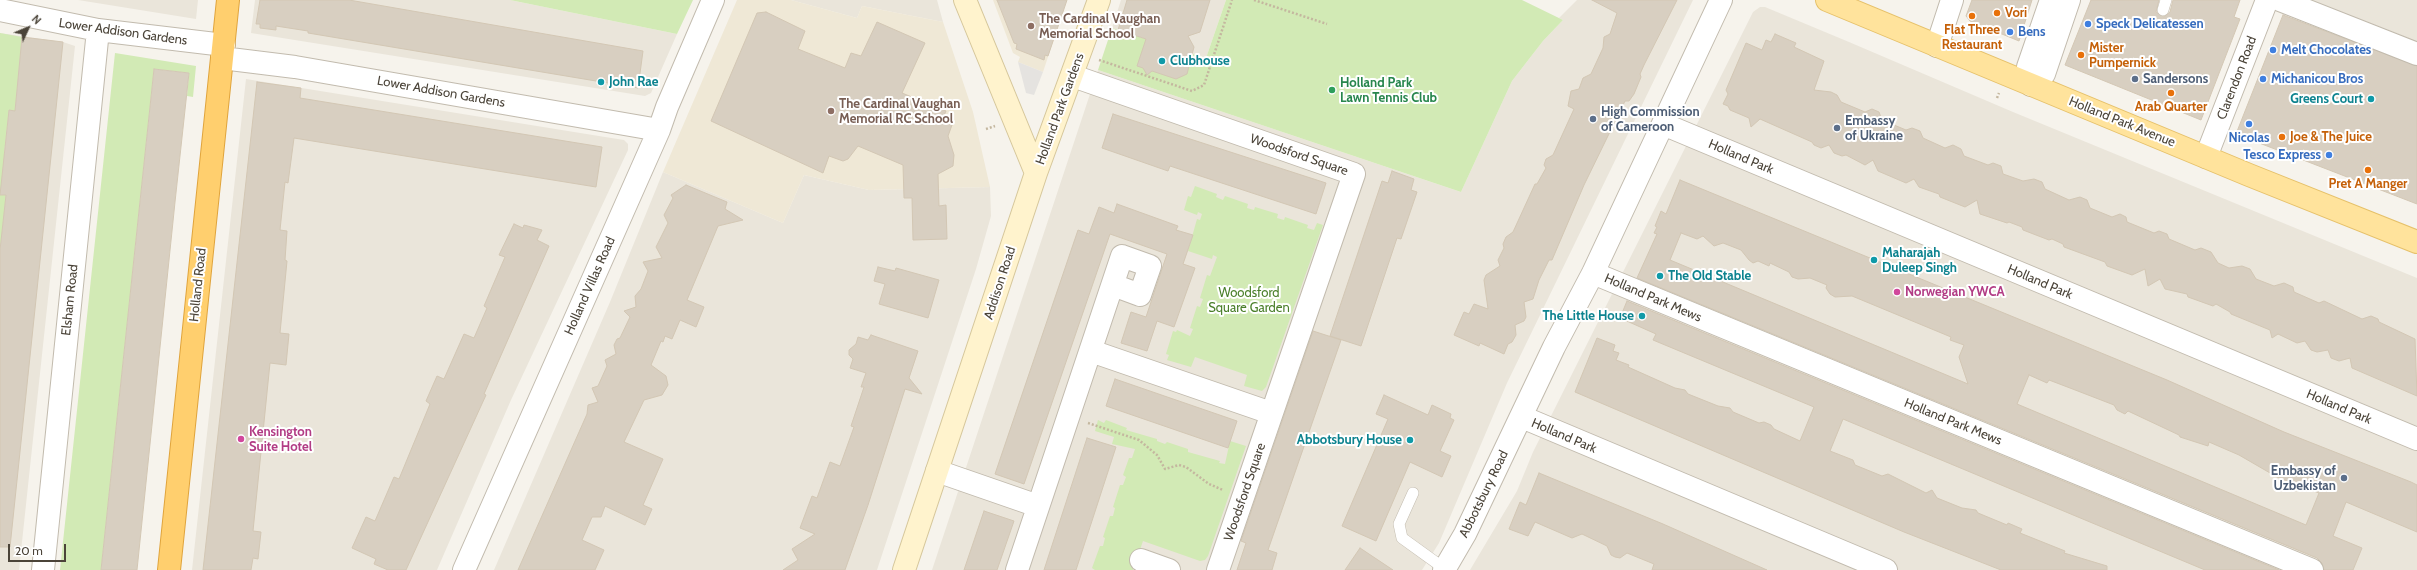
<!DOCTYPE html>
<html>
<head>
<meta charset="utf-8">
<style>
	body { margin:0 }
	#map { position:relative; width:2417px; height:570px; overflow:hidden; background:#f6f3ec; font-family:Cabin,sans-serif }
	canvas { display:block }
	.north { position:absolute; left:8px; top:8px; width:40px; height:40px; -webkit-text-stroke:3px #fff; paint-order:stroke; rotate:46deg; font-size:11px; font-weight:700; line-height:16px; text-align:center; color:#4b4439 }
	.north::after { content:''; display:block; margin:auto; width:14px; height:18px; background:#4b4439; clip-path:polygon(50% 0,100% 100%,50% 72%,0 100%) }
	.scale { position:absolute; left:8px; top:544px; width:58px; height:18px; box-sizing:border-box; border:2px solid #4b4439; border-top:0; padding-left:5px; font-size:12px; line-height:14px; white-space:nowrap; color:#4b4439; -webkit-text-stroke:3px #fff; paint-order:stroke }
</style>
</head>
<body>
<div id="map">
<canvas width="2417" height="570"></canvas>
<div class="north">N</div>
<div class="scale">20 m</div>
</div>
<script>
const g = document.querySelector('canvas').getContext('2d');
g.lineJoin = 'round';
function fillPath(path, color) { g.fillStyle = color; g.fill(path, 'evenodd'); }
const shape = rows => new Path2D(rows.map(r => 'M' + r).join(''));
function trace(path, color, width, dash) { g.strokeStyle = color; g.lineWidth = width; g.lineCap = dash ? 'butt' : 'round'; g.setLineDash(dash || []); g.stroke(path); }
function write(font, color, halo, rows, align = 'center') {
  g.font = font + ' Cabin,sans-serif'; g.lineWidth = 4; g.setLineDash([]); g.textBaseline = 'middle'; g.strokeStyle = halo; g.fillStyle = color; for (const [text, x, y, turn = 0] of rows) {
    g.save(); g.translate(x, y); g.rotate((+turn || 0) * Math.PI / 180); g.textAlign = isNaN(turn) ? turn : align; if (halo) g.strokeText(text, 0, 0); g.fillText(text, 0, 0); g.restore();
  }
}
fillPath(shape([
	[78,0,198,0,196,19],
	[255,0,510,0,677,34,651,93,645,96,251,33],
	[791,0,937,0,943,22,862,6,857,18],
	[1121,0,1226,0,1206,58,1112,28],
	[1577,0,1693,0,1507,383,1439,543,1422,570,932,570,1098,70,1461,192,1512,81,1543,41,1563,20,1559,18],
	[2310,0,2417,0,2417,42,2401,35],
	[1760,7,1765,7,1849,42,2013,112,2417,278,2417,570,1470,570,1517,491,1533,452,1753,12],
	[0,33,63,42,75,46,19,570,0,570],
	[246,79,605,137,624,140,628,144,628,150,511,400,437,570,192,570],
	[663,172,783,223,804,175,869,190,990,187,991,216,976,269,877,570,494,570,610,302]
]), '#eae5da');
fillPath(shape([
	[737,0,791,0,857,18,862,6,943,22,973,112,990,187,869,190,804,175,783,223,663,172],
	[993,0,1067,0,1043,72,1018,62,1020,57,1013,53]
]), '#efe8d6');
fillPath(shape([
	[510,0,693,0,677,34],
	[1226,0,1522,0,1563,20,1543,41,1512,81,1461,192,1098,70,1112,28,1206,58],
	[0,33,22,37,15,111,9,110,4,154,10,155,0,195,6,195,0,250],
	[115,53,196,66,193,97,187,96,189,73,154,69,101,570,60,570],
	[1195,186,1217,194,1216,197,1223,200,1225,196,1248,204,1247,208,1254,210,1255,207,1278,214,1277,218,1284,220,1285,217,1308,225,1307,228,1314,230,1317,223,1323,225,1266,387,1262,391,1244,386,1247,375,1195,357,1191,367,1167,360,1169,355,1166,354,1173,331,1176,332,1177,330,1190,336,1193,329,1190,328,1197,306,1200,307,1203,299,1200,298,1207,275,1210,276,1217,257,1213,255,1212,259,1188,251,1197,219,1200,220,1202,214,1198,212,1197,215,1184,210,1188,196,1191,197],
	[1098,420,1104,423,1106,420,1127,428,1126,430,1157,439,1157,441,1165,444,1167,442,1188,449,1188,452,1220,461,1219,463,1225,464,1230,441,1246,446,1208,556,1205,560,1200,561,1143,541,1133,570,1095,570,1092,568,1100,546,1103,546,1105,538,1103,537,1110,516,1113,516,1115,508,1113,507,1120,485,1123,485,1126,477,1123,475,1129,458,1132,458,1135,449,1112,444,1114,437,1095,431]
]), '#d2eab5');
fillPath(shape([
	[1018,62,1043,72,1034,95,1026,93]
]), '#e5e3e0');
const building = shape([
	[260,0,349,0,643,51,638,88,308,33,308,31,276,26,276,30,260,28,260,24,256,24,260,0],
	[997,0,1067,0,1048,56,1045,55,1044,60,1016,49,1017,44,1014,43,997,0],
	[1127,0,1210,0,1200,32,1188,36,1194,47,1187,74,1176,79,1152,71,1147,75,1143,68,1137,66,1146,39,1118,30,1127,0],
	[1592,0,1677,0,1644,65,1640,74,1641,77,1634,94,1629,101,1625,101,1584,185,1552,260,1549,260,1539,280,1533,299,1524,302,1526,317,1524,321,1515,325,1516,335,1512,342,1508,344,1504,354,1480,343,1479,346,1454,335,1464,312,1469,314,1474,304,1488,309,1484,280,1486,275,1500,266,1498,260,1504,248,1503,244,1506,237,1513,232,1535,184,1537,184,1546,168,1544,165,1546,159,1553,155,1574,109,1568,106,1571,91,1579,89,1583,78,1591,74,1603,48,1604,37,1610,34,1617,13,1592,0],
	[1972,0,2032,0,2019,41,1970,21,1966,16,1972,0],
	[2091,0,2159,0,2156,12,2164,17,2170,12,2173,0,2240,0,2234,17,2240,19,2201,120,2065,65,2091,0],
	[766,12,805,31,798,49,845,68,851,53,861,56,877,22,925,43,902,93,946,111,942,120,952,125,948,136,954,155,953,166,938,174,939,206,946,205,947,239,913,240,912,198,904,198,903,165,858,146,848,159,843,161,829,156,823,173,711,121,757,13,766,12],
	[2283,15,2417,66,2417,204,2236,134,2283,15],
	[1775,34,1796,43,1794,47,1824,61,1814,90,1831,92,1837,95,1841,102,1865,112,1872,109,1879,112,1882,120,1906,130,1912,128,1920,131,1923,138,1945,148,1953,145,1961,149,1964,156,1988,165,1993,163,2001,166,2003,174,2023,181,2034,179,2042,182,2045,189,2069,200,2080,197,2087,200,2090,208,2112,217,2120,214,2126,217,2127,222,2154,233,2159,231,2167,234,2169,239,2195,250,2201,248,2211,252,2218,263,2229,268,2242,266,2250,269,2256,279,2274,286,2284,283,2293,287,2294,292,2319,303,2324,301,2362,319,2371,316,2378,319,2379,322,2415,339,2417,396,2352,368,2350,358,2339,361,2331,358,2328,350,2317,352,2311,350,2305,341,2297,343,2278,334,2272,338,2270,330,2231,314,2230,312,2216,304,2213,306,2188,297,2187,294,2165,289,2160,279,2148,286,2145,269,2132,275,2107,266,2105,262,2064,247,2063,244,2052,239,2049,240,2023,230,2022,227,2009,222,2007,223,1980,214,1977,200,1965,207,1940,197,1939,194,1919,187,1914,179,1906,183,1878,171,1873,160,1865,165,1846,155,1842,156,1834,153,1829,145,1821,148,1814,145,1812,142,1760,119,1751,127,1749,118,1730,110,1728,106,1723,104,1728,94,1726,90,1746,43,1762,50,1766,40,1771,42,1775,34],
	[22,37,63,42,10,547,0,547,0,250,6,195,0,195,9,110,15,111,22,37],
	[154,69,189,73,175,202,137,570,101,570,154,69],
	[257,82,301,88,300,98,602,147,596,187,294,138,288,183,285,182,280,230,287,231,285,260,287,261,280,333,289,334,286,365,270,363,253,531,261,532,258,559,253,558,251,570,203,570,257,82],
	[1113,114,1326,183,1316,214,1170,166,1168,171,1102,148,1113,114],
	[1392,171,1414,179,1411,190,1417,192,1401,239,1397,238,1361,346,1330,336,1382,181,1388,183,1392,171],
	[1680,180,2167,380,2284,432,2411,482,2417,485,2417,532,2346,502,2333,536,2362,548,2353,570,2324,570,2322,563,2317,558,1637,278,1657,234,1654,233,1657,227,1655,226,1661,211,1666,214,1680,180],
	[1681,233,1697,239,1703,236,1714,246,1723,243,1741,250,1749,260,1753,263,1758,261,1769,266,1770,263,1789,272,1792,277,1798,279,1810,278,1827,285,1826,288,1830,294,1835,297,1852,296,1951,337,1950,340,1964,345,1959,357,1968,384,1670,260,1681,233],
	[2029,375,2047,383,2049,380,2070,388,2114,405,2117,410,2125,414,2128,411,2179,435,2180,437,2208,446,2209,442,2239,455,2277,477,2319,493,2306,525,2017,404,2029,375],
	[686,185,727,202,725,209,743,220,718,226,687,300,704,307,696,327,680,320,672,339,665,336,663,342,661,341,651,365,666,376,668,385,662,395,644,400,624,442,663,459,643,505,652,509,645,525,605,506,601,517,592,517,582,540,604,550,595,570,518,570,587,414,588,405,598,402,592,388,598,386,607,366,605,360,616,354,614,345,617,339,620,338,630,317,624,311,636,307,635,296,641,289,648,271,643,262,662,258,656,247,668,223,664,215,673,198,671,195,686,185],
	[1117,204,1178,226,1176,230,1193,235,1183,264,1195,268,1174,327,1157,321,1147,351,1121,343,1131,312,1146,317,1167,254,1110,234,1024,484,995,474,1078,230,1089,234,1099,207,1114,213,1117,204],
	[514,224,523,228,524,225,542,230,537,240,549,246,484,394,486,395,406,570,388,570,374,564,376,559,352,548,366,517,375,521,394,477,399,479,430,404,426,401,437,376,444,379,464,334,474,338,487,308,484,306,505,257,499,255,514,224],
	[878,267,895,271,896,268,939,280,928,318,879,304,885,284,874,281,878,267],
	[1627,301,2279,570,2205,570,1843,419,1830,451,1853,460,1855,465,1882,476,1888,474,1926,493,1932,490,1937,498,1962,508,1976,510,1978,513,2007,525,2008,523,2022,529,2020,533,2065,551,2064,553,2107,566,2107,570,2001,570,1904,532,1575,392,1597,338,1615,345,1613,351,1619,353,1616,360,1629,365,1628,367,1675,388,1685,390,1688,394,1718,406,1730,408,1733,412,1759,423,1764,422,1771,425,1774,429,1800,441,1814,407,1653,340,1656,334,1620,318,1627,301],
	[1313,331,1341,340,1268,550,1277,553,1272,570,1237,570,1246,543,1241,541,1313,331],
	[871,335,918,351,909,378,922,394,905,389,868,505,845,570,783,570,798,560,792,549,815,534,800,528,812,496,817,498,830,462,840,466,854,427,851,426,864,387,861,387,866,373,850,368,853,359,849,355,849,350,856,344,858,337,868,340,871,335],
	[1115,379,1237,421,1228,448,1106,406,1115,379],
	[1384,395,1428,415,1432,405,1451,414,1450,418,1454,420,1440,451,1451,456,1442,477,1410,462,1376,541,1342,526,1388,419,1376,414,1384,395],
	[1087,438,1116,447,1076,570,1044,570,1087,438],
	[1539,473,1663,524,1767,570,1652,570,1654,564,1627,553,1620,558,1615,557,1611,555,1607,546,1582,534,1572,538,1535,522,1528,536,1509,529,1520,502,1526,505,1539,473],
	[984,511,1014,521,997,570,964,570,984,511],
	[1360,548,1393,570,1345,570,1360,548]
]);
fillPath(building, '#d8cfc1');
trace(building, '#d3c7b4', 1);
const lane = shape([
	[2163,10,2166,0],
	[1413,493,1399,524,1402,538,1445,569]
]);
const street = shape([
	[2280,0,2417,54],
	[0,10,98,30,224,45],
	[1937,46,1952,0],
	[222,58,295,67,659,130],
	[1073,76,1354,174,1218,570],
	[2031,85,2044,74,2069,0],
	[2031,85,2028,67,2051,0],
	[1663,124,2417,439],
	[2206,157,2267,0],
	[1593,273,2312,570],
	[1091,351,1271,413],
	[1522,417,1886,570],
	[937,471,1038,506],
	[1141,560,1169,570],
	[43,570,98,30],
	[464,570,659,130,667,107,713,0],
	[1017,570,1122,256,1150,266,1140,295,1113,285],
	[1444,570,1465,534,1554,347,1593,273,1721,0]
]);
const secondary = shape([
	[965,0,1036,173],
	[904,570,1036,173,1099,0]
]);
const primary = shape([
	[1827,0,2249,175,2417,242]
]);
const highway = shape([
	[169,570,228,0]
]);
trace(lane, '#c2bbae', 12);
trace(street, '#c2bbae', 24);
trace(secondary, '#d6c79b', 24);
trace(primary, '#e6c16a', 24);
trace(highway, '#e0a43c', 24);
trace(shape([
	[1254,0,1327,24],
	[1099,60,1192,91,1204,85,1232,0],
	[1997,98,1999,93],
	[986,129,995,126],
	[1088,423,1139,440,1157,455,1165,469,1179,465,1186,467,1209,484,1223,490]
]), '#c4b79f', 2.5, [2, 2]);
trace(lane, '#fff', 11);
trace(street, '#fff', 22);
trace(secondary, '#fff3cd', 22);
trace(primary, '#ffe39c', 22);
trace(highway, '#ffcf6e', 22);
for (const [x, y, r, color] of [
	[1997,13,4,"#e8710a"],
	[1972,16,4,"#e8710a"],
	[2088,24,4,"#3f7fe0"],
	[1031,26,4,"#8d6e63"],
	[2010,32,4,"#3f7fe0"],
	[2273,50,4,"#3f7fe0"],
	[2081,55,4,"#e8710a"],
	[1162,61,4,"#0f9aa8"],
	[2135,79,4,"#5c6f8a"],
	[2263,79,4,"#3f7fe0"],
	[601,82,4,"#0f9aa8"],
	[1332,90,4,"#2e9e5b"],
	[2171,93,4,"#e8710a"],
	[2371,99,4,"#0f9aa8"],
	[831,111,4,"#8d6e63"],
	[1593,119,4,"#5c6f8a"],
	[2249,124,4,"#3f7fe0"],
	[1837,128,4,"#5c6f8a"],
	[2282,137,4,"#e8710a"],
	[2329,155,4,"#3f7fe0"],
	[2368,170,4,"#e8710a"],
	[1874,260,4,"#0f9aa8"],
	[1660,276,4,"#0f9aa8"],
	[1897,292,4,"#d1479c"],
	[1642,316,4,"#0f9aa8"],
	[241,439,4,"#d1479c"],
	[1410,440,4,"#0f9aa8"],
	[2344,478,4,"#5c6f8a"]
]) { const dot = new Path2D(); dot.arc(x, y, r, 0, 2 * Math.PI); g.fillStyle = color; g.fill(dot); trace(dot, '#fff', 1.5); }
write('bold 13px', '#c56008', '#fff', [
	["Vori",2005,13],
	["Flat Three",1972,30,"center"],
	["Restaurant",1972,45,"center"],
	["Mister",2089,48],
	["Pumpernick",2089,63],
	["Arab Quarter",2171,107,"center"],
	["Joe & The Juice",2290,137],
	["Pret A Manger",2368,184,"center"]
], 'left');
write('bold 13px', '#785e54', '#fff', [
	["The Cardinal Vaughan",1039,19],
	["Memorial School",1039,34],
	["The Cardinal Vaughan",839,104],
	["Memorial RC School",839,119]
], 'left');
write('bold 13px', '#366cbe', '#fff', [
	["Speck Delicatessen",2096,24],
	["Bens",2018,32],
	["Melt Chocolates",2281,50],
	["Michanicou Bros",2271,79],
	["Nicolas",2249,138,"center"],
	["Tesco Express",2321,155,"right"]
], 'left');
write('13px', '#4b4439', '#fff', [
	["Lower Addison Gardens",123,32,8],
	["Clarendon Road",2237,78,-69],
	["Lower Addison Gardens",441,92,10],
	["Holland Park Gardens",1060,109,-70],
	["Holland Park Avenue",2122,122,22],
	["Woodsford Square",1299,155,19],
	["Holland Park",1741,157,23],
	["Holland Park",2040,282,23],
	["Addison Road",1000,283,-72],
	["Holland Road",198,285,-84],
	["Holland Villas Road",590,286,-66],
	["Holland Park Mews",1653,298,23],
	["Elsham Road",70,300,-84],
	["Holland Park",2339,407,23],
	["Holland Park Mews",1953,422,22],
	["Holland Park",1564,436,23],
	["Woodsford Square",1245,492,-71],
	["Abbotsbury Road",1484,494,-64]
]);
write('bold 13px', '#0d838f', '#fff', [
	["Clubhouse",1170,61],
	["John Rae",609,82],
	["Greens Court",2363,99,"right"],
	["Maharajah",1882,253],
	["Duleep Singh",1882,268],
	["The Old Stable",1668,276],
	["The Little House",1634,316,"right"],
	["Abbotsbury House",1402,440,"right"]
], 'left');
write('bold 13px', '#4e5e75', '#fff', [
	["Sandersons",2143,79],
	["High Commission",1601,112],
	["of Cameroon",1601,127],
	["Embassy",1845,121],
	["of Ukraine",1845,136],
	["Embassy of",2336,471,"right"],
	["Uzbekistan",2336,486,"right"]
], 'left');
write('bold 13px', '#27864d', '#fff', [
	["Holland Park",1340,83],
	["Lawn Tennis Club",1340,98]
], 'left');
write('bold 13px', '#b23c85', '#fff', [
	["Norwegian YWCA",1905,292],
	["Kensington",249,432],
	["Suite Hotel",249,447]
], 'left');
write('13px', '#4a7f2a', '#fff', [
	["Woodsford",1249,293],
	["Square Garden",1249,308]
]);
</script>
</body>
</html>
